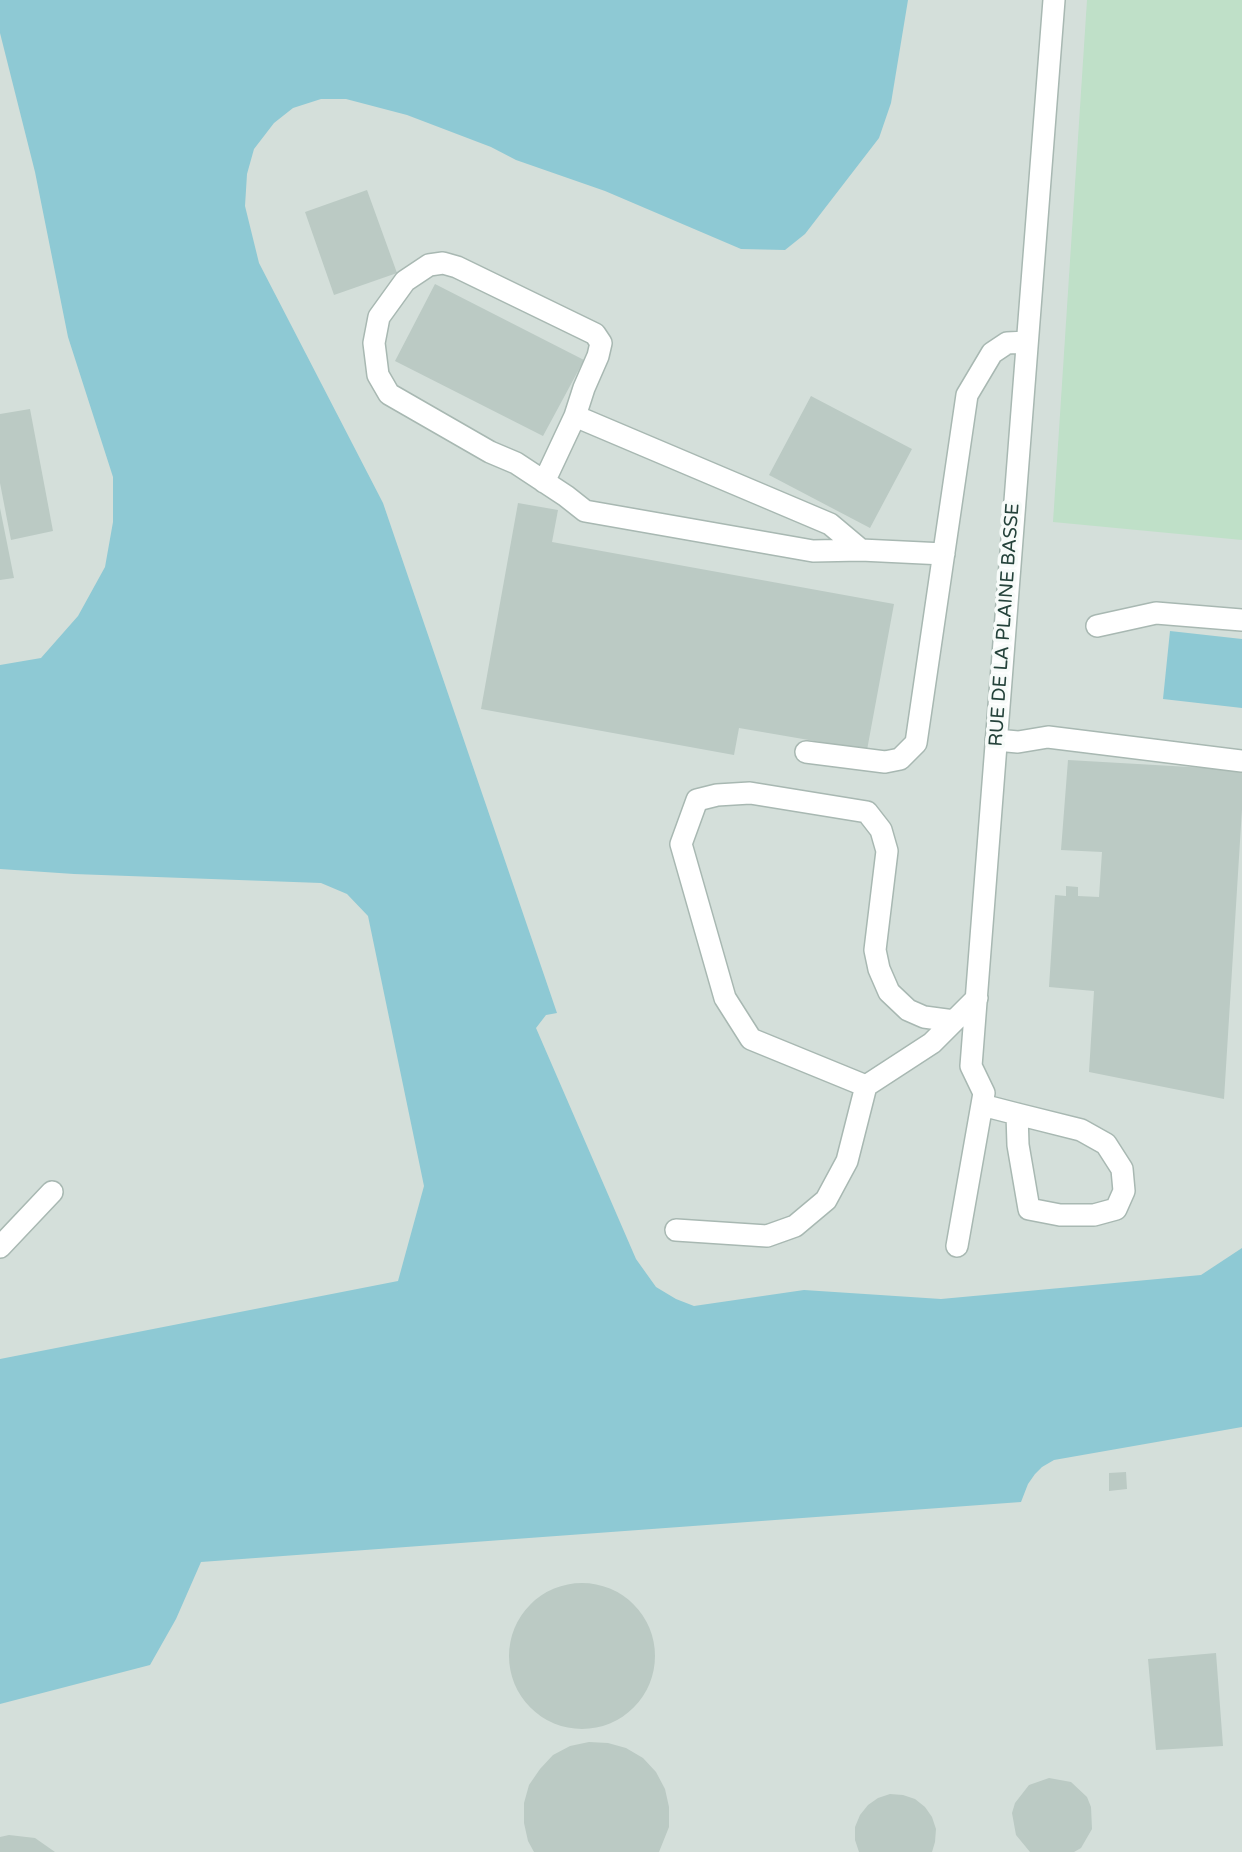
<!DOCTYPE html>
<html>
<head>
<meta charset="utf-8">
<style>
	body { margin:0 }
	canvas { display:block; background:#e6efeb }
</style>
</head>
<body>
<canvas width="1242" height="1852"></canvas>
<script>
const g = document.querySelector('canvas').getContext('2d');
g.lineJoin = 'round';
function fillPath(path, color) { g.fillStyle = color; g.fill(path, 'evenodd'); }
const shape = rows => new Path2D(rows.map(r => 'M' + r).join(''));
function trace(path, color, width, dash) { g.strokeStyle = color; g.lineWidth = width; g.lineCap = dash ? 'butt' : 'round'; g.setLineDash(dash || []); g.stroke(path); }
function write(font, color, halo, rows, align = 'center') {
  g.font = font + ' "Varela Round",sans-serif'; g.lineWidth = 7; g.setLineDash([]); g.textBaseline = 'middle'; g.strokeStyle = halo; g.fillStyle = color; for (const [text, x, y, turn = 0] of rows) {
    g.save(); g.translate(x, y); g.rotate((+turn || 0) * Math.PI / 180); g.textAlign = isNaN(turn) ? turn : align; if (halo) g.strokeText(text, 0, 0); g.fillText(text, 0, 0); g.restore();
  }
}
fillPath(shape([
	[0,0,1242,0,1242,1852,0,1852]
]), '#d4dfda');
fillPath(shape([
	[1087,0,1242,0,1242,540,1053,522]
]), '#bfe0c8');
fillPath(shape([
	[0,0,908,0,891,103,879,138,805,234,785,250,741,249,605,191,516,160,491,147,407,115,346,99,321,99,293,108,274,123,254,149,247,174,245,206,259,263,383,503,557,1013,546,1015,536,1028,636,1259,656,1287,676,1299,694,1306,804,1290,941,1299,1201,1275,1242,1248,1242,1427,1054,1460,1042,1467,1035,1474,1028,1484,1021,1502,201,1562,176,1619,150,1665,0,1704,0,1359,398,1281,424,1186,368,916,347,894,321,883,74,874,0,869,0,665,41,658,78,616,105,567,113,522,113,477,68,337,35,172,0,33],
	[1170,631,1242,639,1242,708,1163,699]
]), '#8ec9d4');
fillPath(shape([
	[367,190,397,273,334,295,305,212],
	[435,284,584,360,543,436,395,361],
	[811,396,912,449,870,528,769,475],
	[30,409,53,531,11,540,0,483,0,414],
	[518,503,558,510,552,542,894,604,867,750,739,728,734,755,481,709],
	[0,508,14,578,0,580],
	[1068,760,1242,770,1242,809,1224,1099,1089,1072,1094,991,1049,987,1055,895,1066,896,1066,886,1078,887,1078,896,1099,897,1102,852,1061,850],
	[1126,1472,1127,1489,1109,1491,1109,1473],
	'509 1656a73 73 0 1 1 146 0a73 73 0 1 1-146 0Z',
	[1216,1653,1223,1746,1156,1750,1148,1659],
	[589,1742,608,1743,626,1748,643,1758,656,1772,665,1789,669,1807,669,1827,659,1852,534,1852,528,1841,524,1823,524,1803,529,1785,540,1769,553,1755,570,1746],
	[1049,1778,1071,1782,1087,1797,1091,1807,1092,1829,1081,1848,1074,1852,1030,1852,1016,1835,1012,1813,1015,1803,1029,1785],
	[890,1794,903,1795,915,1799,925,1807,932,1817,936,1829,935,1842,932,1852,859,1852,855,1840,855,1827,860,1815,868,1805,878,1798],
	[9,1835,35,1838,55,1852,0,1852,0,1837]
]), '#bbcac4');
const minor = shape([
	[575,416,584,388,598,356,601,343,595,334,457,267,443,263,429,265,405,281,379,317,374,343,378,375,389,394,490,452,516,463,566,496,585,511,813,551,861,550,944,554],
	[544,482,575,416,830,524,861,550],
	[1097,626,1156,613,1242,620],
	[996,740,1018,742,1048,737,1242,761],
	[806,752,885,762,900,759,916,743,967,395,992,353,1007,343,1027,342],
	[954,1021,924,1017,908,1010,889,992,879,969,875,950,887,851,881,830,867,812,750,793,717,795,697,800,681,844,725,998,751,1039,866,1086,932,1043,977,998],
	[982,1105,1017,1114,1081,1130,1106,1144,1122,1169,1124,1191,1116,1209,1094,1215,1060,1215,1029,1209,1018,1145,1017,1114],
	[676,1230,767,1236,795,1226,826,1200,847,1161,866,1086],
	[957,1246,984,1093,971,1066,1054,0],
	[0,1247,52,1192]
]);
trace(minor, '#a8b8b2', 24);
trace(minor, '#fff', 21);
write('19px', '#24423a', '#f7fbf9', [
	["RUE DE LA PLAINE BASSE",1005,625,-86]
]);
</script>
</body>
</html>
